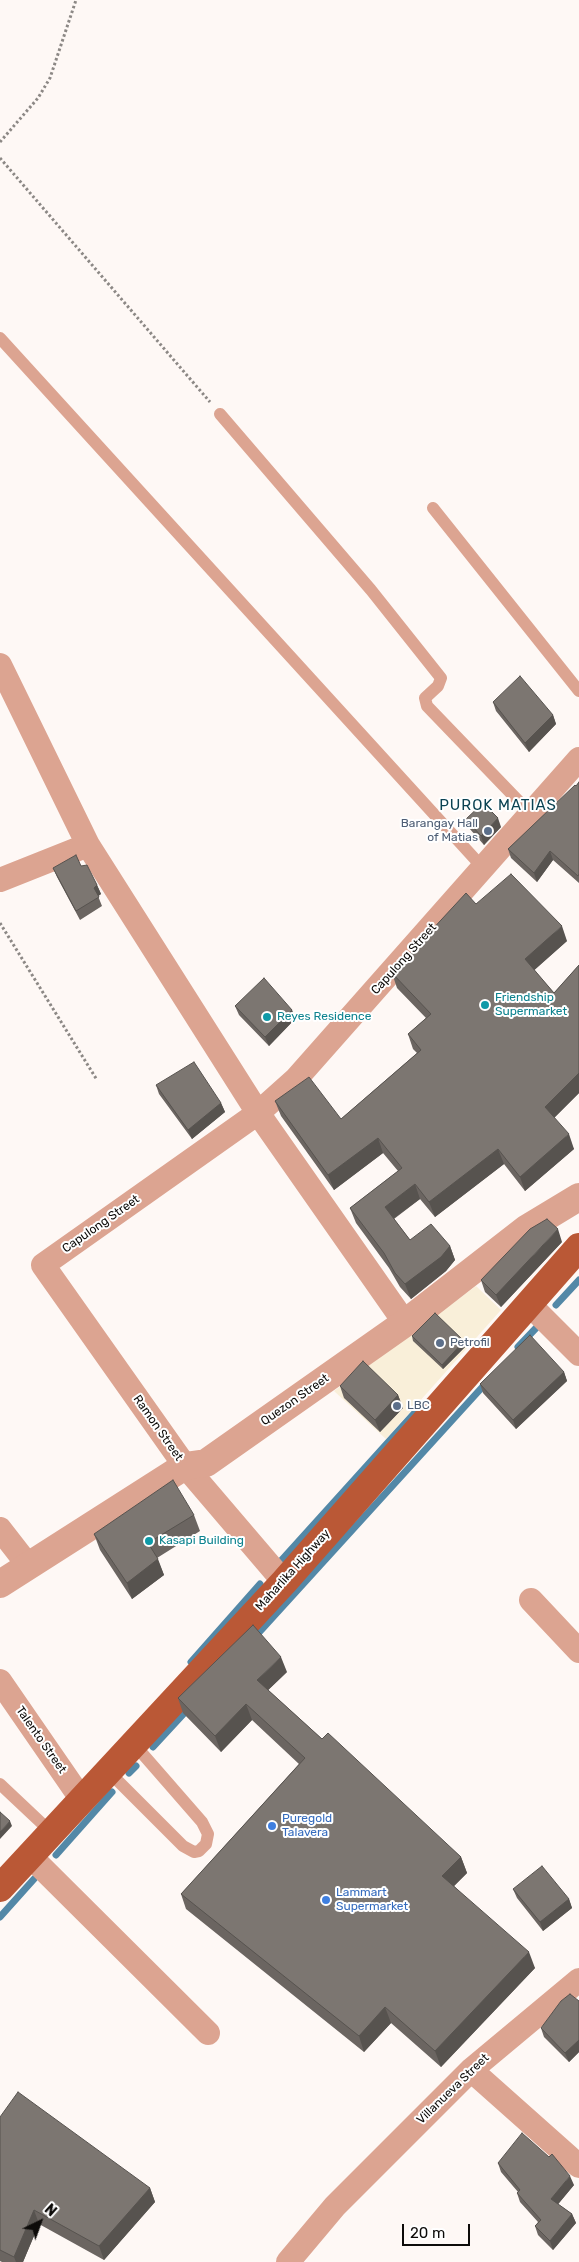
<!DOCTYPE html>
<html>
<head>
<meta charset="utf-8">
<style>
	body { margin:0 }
	#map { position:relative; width:579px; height:2262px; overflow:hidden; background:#fef8f5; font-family:Rubik,sans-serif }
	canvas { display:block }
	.north { position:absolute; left:15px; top:2197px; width:50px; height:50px; -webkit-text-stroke:4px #fff; paint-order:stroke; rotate:42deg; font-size:14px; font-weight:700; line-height:20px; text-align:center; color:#0d0b09 }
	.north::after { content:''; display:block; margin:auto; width:18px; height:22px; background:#0d0b09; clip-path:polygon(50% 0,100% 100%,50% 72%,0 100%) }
	.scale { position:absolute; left:402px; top:2224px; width:68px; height:22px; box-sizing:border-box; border:2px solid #0d0b09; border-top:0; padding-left:6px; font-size:15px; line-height:18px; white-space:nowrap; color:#0d0b09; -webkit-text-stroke:4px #fff; paint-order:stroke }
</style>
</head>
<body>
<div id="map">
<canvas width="579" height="2262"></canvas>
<div class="north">N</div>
<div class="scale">20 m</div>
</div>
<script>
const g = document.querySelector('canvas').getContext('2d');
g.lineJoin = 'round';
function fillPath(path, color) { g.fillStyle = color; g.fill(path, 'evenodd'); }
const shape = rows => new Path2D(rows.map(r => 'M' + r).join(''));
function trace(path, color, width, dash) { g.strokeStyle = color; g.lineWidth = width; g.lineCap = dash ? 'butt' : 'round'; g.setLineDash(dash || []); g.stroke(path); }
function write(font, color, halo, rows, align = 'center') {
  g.font = font + ' Rubik,sans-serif'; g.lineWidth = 4; g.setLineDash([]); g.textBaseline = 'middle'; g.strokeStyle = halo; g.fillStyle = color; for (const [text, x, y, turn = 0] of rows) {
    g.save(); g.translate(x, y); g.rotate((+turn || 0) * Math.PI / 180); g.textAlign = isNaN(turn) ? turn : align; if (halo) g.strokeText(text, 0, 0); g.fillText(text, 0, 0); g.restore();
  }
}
fillPath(shape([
	[476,1286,501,1310,386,1439,334,1391]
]), '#f9efd9');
trace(shape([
	[556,1305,579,1280],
	[518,1347,537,1327],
	[278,1564,419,1408],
	[254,1638,486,1383],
	[191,1662,260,1584],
	[153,1747,189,1708],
	[129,1773,136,1766],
	[56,1855,112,1792],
	[0,1917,34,1879]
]), '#5388a7', 7);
trace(shape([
	[0,142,38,98,50,78,76,0],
	[0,158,210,402],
	[0,923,97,1080]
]), '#8c8885', 3, [2.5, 2.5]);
trace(shape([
	[0,338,484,869],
	[220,414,371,590,441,678,438,686,425,698,427,706,531,814],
	[433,508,579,691],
	[108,1771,183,1846,194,1852,199,1851,206,1844,208,1834,202,1822,134,1744],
	[0,1784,52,1833]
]), '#dca491', 12);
trace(shape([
	[0,665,88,845,258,1113,405,1323],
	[0,880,88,845],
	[528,1303,579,1354],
	[0,1529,28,1565],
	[284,1582,185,1466,43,1265,258,1113,296,1079,579,759],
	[531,1600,579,1651],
	[0,1681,82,1800],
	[30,1856,208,2033],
	[471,2070,579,2166],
	[288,2262,335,2206,471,2070,579,1980]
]), '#dca491', 24);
trace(shape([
	[0,1584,185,1466,206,1463,405,1323,526,1229,579,1197]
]), '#dca491', 28);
trace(shape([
	[0,1888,284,1582,579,1247]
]), '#ba5836', 28);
fillPath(shape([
	[493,702,553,715,556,724,529,752,496,711],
	[579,782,579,883,553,860,537,882,511,858,508,849,576,786],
	[466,819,501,827,484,845,469,828],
	[81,866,97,885,101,894,98,896,102,906,80,920,57,877,53,868],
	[476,904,567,941,534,970,554,993,579,965,579,1093,554,1118,574,1149,525,1191,504,1164,435,1217,420,1199,394,1219,410,1240,450,1246,455,1260,446,1271,411,1299,400,1287,389,1268,356,1223,350,1208,398,1171,383,1153,334,1190,281,1116,275,1101,341,1119,417,1053,413,1049,408,1034,426,1018,397,988,392,973],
	[235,1006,292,1010,295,1019,269,1046,239,1015],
	[156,1085,221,1103,225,1112,192,1139,159,1094],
	[562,1242,501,1307,485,1292,481,1280],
	[412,1336,464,1341,466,1346,443,1369,413,1341],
	[564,1372,567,1381,516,1429,483,1393,480,1384],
	[340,1386,398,1395,403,1408,380,1432,344,1398],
	[194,1515,200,1531,157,1558,164,1575,132,1599,100,1550,94,1534],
	[287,1672,268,1690,322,1739,461,1857,467,1873,454,1886,535,1968,441,2067,391,2023,364,2052,186,1909,181,1894,299,1764,252,1720,221,1752,183,1713,178,1698],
	[513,1889,569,1899,572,1908,543,1931,517,1898],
	[579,2001,579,2052,569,2062,544,2037,541,2028],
	[0,2117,150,2188,155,2202,104,2260,39,2224,23,2262,2,2262,0,2261],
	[498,2163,574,2185,558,2204,572,2214,576,2223,553,2250,538,2235,535,2226,538,2222,520,2202,517,2193,518,2192,501,2172]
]), '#6b6561');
fillPath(shape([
	[553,715,556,724,529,752,525,743],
	[498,818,501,827,484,845,481,836],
	[550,851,553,860,537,882,534,873],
	[97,885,101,894,97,897,94,888],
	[562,926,567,941,530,974,525,959],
	[292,1010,295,1019,269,1046,265,1037],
	[579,1073,579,1093,550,1122,545,1107],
	[221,1103,225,1112,192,1139,188,1130],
	[569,1134,574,1149,525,1191,520,1177],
	[378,1138,383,1153,334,1190,328,1175],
	[498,1149,504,1164,435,1217,429,1202],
	[415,1184,420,1199,390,1221,385,1207],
	[558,1229,562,1242,501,1307,496,1295],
	[450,1246,455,1260,446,1271,411,1299,405,1284],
	[464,1341,466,1346,443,1369,442,1365],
	[564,1372,567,1381,516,1429,513,1420],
	[398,1395,403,1408,380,1432,375,1420],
	[158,1559,164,1575,132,1599,127,1583],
	[281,1657,287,1672,262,1696,257,1680],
	[246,1704,252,1720,221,1752,215,1736],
	[10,1821,12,1826,0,1839,0,1832],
	[461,1857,467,1873,448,1892,442,1876],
	[569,1899,572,1908,543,1931,540,1922],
	[529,1952,535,1968,441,2067,435,2051],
	[385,2007,391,2023,364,2052,359,2036],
	[579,2040,579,2052,569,2062,565,2053],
	[570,2176,574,2185,555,2208,551,2199],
	[150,2188,155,2202,104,2260,99,2246],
	[34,2210,39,2224,23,2262,16,2262,14,2257],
	[572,2214,576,2223,553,2250,550,2241]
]), '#57534f');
const building = shape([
	[520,676,553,715,525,743,493,702,520,676],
	[579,782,579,874,578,876,550,851,534,873,508,849,575,785,576,786,579,782],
	[483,803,498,818,481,836,466,819,483,803],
	[76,855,81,866,87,865,97,885,94,888,99,897,76,911,53,868,76,855],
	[511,874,562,926,525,959,554,993,579,965,579,1073,545,1107,569,1134,520,1177,498,1149,429,1202,415,1184,385,1207,410,1240,431,1224,450,1246,441,1257,405,1284,395,1273,384,1253,350,1208,402,1168,378,1138,328,1175,275,1101,309,1077,341,1119,421,1050,408,1034,431,1014,392,973,466,893,476,904,511,874],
	[264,978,292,1010,265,1037,235,1006,264,978],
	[194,1062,221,1103,188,1130,156,1085,194,1062],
	[547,1219,558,1229,496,1295,481,1280,530,1229,547,1219],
	[435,1313,464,1341,442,1365,412,1336,435,1313],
	[530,1335,564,1372,513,1420,480,1384,530,1335],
	[363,1361,398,1395,375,1420,340,1386,363,1361],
	[173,1480,194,1515,148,1543,158,1559,127,1583,94,1534,173,1480],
	[253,1625,281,1657,257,1680,322,1739,328,1733,461,1857,442,1876,529,1952,435,2051,385,2007,359,2036,181,1894,305,1758,246,1704,215,1736,178,1698,253,1625],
	[0,1812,10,1821,0,1832,0,1812],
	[542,1866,569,1899,540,1922,513,1889,542,1866],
	[570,1994,579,2001,579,2040,565,2053,541,2028,561,2001,570,1994],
	[18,2092,150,2188,99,2246,34,2210,14,2257,0,2250,0,2117,18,2092],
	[522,2133,549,2157,552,2154,570,2176,551,2199,572,2214,550,2241,535,2226,541,2220,517,2193,520,2190,498,2163,522,2133]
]);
fillPath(building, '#7c7671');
trace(building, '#57534f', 1);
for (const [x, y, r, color] of [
	[488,831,5,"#5c6f8a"],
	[485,1005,5,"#0f9aa8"],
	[267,1017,5,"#0f9aa8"],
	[440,1343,5,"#5c6f8a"],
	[397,1406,5,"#5c6f8a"],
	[149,1541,5,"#0f9aa8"],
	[272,1826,5,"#3f7fe0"],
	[326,1900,5,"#3f7fe0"]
]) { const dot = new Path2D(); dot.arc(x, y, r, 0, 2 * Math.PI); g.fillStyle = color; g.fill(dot); trace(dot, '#fff', 2); }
write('12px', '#4e5e75', '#fff', [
	["Barangay Hall",478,824,"right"],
	["of Matias",478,838,"right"],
	["Petrofil",450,1343],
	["LBC",407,1406]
], 'left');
write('12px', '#0d0b09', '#fff', [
	["Capulong Street",404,959,-48],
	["Capulong Street",101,1224,-35],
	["Quezon Street",295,1400,-35],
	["Ramon Street",158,1428,55],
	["Maharlika Highway",293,1570,-48],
	["Talento Street",41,1740,55],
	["Villanueva Street",453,2089,-44]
]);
write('12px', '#0d838f', '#fff', [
	["Friendship",495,998],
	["Supermarket",495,1012],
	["Reyes Residence",277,1017],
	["Kasapi Building",159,1541]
], 'left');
write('12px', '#366cbe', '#fff', [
	["Puregold",282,1819],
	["Talavera",282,1833],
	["Lammart",336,1893],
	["Supermarket",336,1907]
], 'left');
g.letterSpacing = '1px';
write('15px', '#0b4252', '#fff', [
	["PUROK MATIAS",498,806]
]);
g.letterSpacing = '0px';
</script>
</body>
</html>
